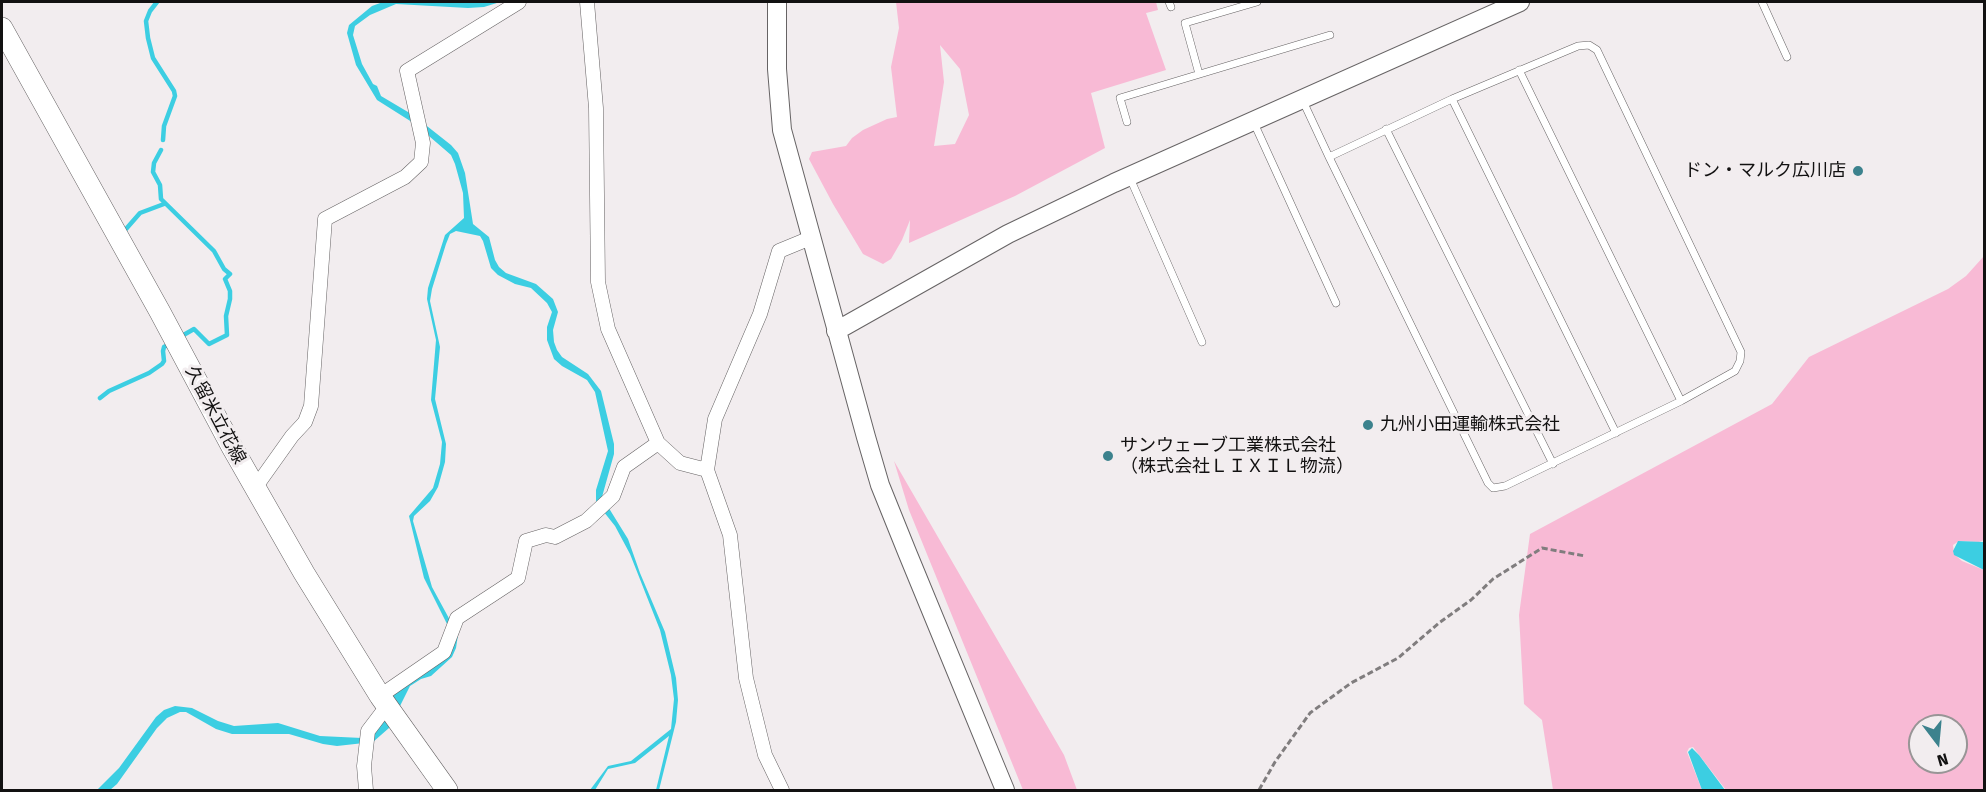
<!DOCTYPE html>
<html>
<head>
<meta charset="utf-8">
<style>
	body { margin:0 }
	#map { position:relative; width:1986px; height:792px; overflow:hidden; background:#f2edef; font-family:"Fira Sans",sans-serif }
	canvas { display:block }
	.frame { position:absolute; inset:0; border:3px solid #121111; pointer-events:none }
	.north { position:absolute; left:1908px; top:714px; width:60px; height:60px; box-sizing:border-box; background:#f2edef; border:2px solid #989596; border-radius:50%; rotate:164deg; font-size:16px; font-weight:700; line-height:24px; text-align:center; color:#121111 }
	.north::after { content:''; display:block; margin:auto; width:21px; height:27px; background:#3c828d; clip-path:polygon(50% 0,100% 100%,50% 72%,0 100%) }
</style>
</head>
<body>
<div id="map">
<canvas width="1986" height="792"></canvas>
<div class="frame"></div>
<div class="north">N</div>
</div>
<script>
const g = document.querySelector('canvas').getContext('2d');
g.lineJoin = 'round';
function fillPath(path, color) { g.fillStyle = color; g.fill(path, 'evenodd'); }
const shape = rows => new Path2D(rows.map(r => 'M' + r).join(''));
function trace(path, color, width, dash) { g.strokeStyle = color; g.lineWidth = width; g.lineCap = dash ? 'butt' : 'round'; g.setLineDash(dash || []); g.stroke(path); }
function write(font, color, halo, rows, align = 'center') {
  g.font = font + ' "Fira Sans","Noto Sans JP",sans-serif'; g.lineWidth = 6; g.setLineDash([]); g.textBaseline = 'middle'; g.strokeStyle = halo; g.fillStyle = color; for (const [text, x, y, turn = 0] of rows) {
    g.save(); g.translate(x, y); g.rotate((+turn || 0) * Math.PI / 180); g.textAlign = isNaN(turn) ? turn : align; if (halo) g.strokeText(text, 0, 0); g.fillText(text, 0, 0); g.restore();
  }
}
fillPath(shape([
	[896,2,1156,2,1158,10,1146,13,1166,70,1091,93,1105,148,1015,196,909,243,910,220,902,240,891,259,883,264,863,254,833,204,809,159,812,152,846,146,852,138,863,130,887,119,897,117,891,67,899,28],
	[940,45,960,69,969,115,955,144,934,146,944,82],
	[1984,256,1984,540,1979,542,1959,541,1953,545,1954,554,1962,561,1984,570,1984,790,1726,790,1693,747,1689,748,1687,752,1702,790,1553,790,1542,720,1524,704,1519,615,1530,534,1772,404,1809,357,1948,289,1966,276],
	[1920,726,1956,726,1956,762,1920,762],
	[894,461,1064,755,1077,790,1023,790,909,510]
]), '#f8bad5');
fillPath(shape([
	[383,2,500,2,484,7,468,8,396,4,370,15,355,26,353,35,362,64,373,84,377,86,381,96,413,115,451,145,458,153,465,173,473,224,489,237,495,260,499,267,506,273,536,284,553,299,558,312,553,330,554,342,557,350,562,357,588,374,601,391,614,444,614,454,602,497,628,539,640,573,665,632,676,678,678,700,676,722,659,790,656,790,669,736,635,763,608,769,595,790,590,790,608,766,631,761,671,729,674,699,671,675,660,630,630,554,615,526,596,502,596,490,608,451,595,392,587,380,562,366,554,359,547,340,547,327,552,312,547,303,531,288,515,284,498,275,491,268,483,241,480,236,456,231,450,234,446,244,432,289,430,301,440,347,435,399,446,444,445,462,438,487,430,501,414,516,413,521,432,587,458,635,456,648,452,657,431,676,421,679,410,686,389,728,373,742,337,746,323,744,289,734,232,734,216,729,186,712,180,712,167,718,157,728,117,784,110,790,97,790,119,768,156,717,164,710,175,706,192,708,218,721,234,726,278,723,320,736,362,738,382,720,393,696,402,683,454,638,424,578,409,516,433,488,440,464,442,442,431,400,436,340,427,299,428,288,445,235,464,218,463,193,455,164,451,155,415,124,377,100,356,65,347,33,349,25,372,6],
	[1958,541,1984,542,1984,570,1954,555,1953,551],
	[1692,748,1699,755,1725,790,1702,790,1688,752]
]), '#3ccee2');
trace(shape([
	[157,2,150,11,146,21,148,38,153,58,174,91,175,96,164,126,163,140],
	[161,150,154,163,153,172,160,185,161,199,214,251,224,269,230,274,225,279,230,291,230,299,226,316,227,335,209,344,194,329,180,337],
	[126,229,140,213,164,204],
	[100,398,109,391,149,373,162,364,164,361,163,351,164,347,171,343]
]), '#3ccee2', 4.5);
const lane = shape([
	[1169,2,1171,7],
	[1762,2,1787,57],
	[1519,70,1681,401],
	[1199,74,1185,23,1257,2],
	[1302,99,1329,157,1488,483,1493,488,1505,486,1681,401,1735,371,1740,361,1741,352,1597,50,1589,45,1578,46,1452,99,1329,157],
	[1452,99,1616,433],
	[1127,122,1120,98,1330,35],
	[1254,123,1336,303],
	[1386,129,1553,464],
	[1130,178,1202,342]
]);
const street = shape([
	[587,2,596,108,598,282,608,329,658,443,680,463,707,470],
	[255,488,292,436,305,422,311,406,325,219,405,177,421,162,423,143,407,71,519,2],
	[380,696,444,652,457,618,518,578,526,541,546,535,555,537,586,521,613,496,624,467,658,443],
	[366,790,364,766,368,731,387,706],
	[782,790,765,755,746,678,730,535,707,470,715,419,760,314,779,251,813,237]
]);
const secondary = shape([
	[777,2,777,69,782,130,866,437,880,485,907,552,1005,790],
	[836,331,1008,234,1114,183,1520,2]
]);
const primary = shape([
	[2,28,160,312,232,447,304,573,380,696,447,790]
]);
trace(lane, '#666364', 8);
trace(street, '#666364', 15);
trace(secondary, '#666364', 20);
trace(primary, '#666364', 22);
trace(shape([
	[1259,790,1275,762,1310,713,1351,683,1398,658,1439,623,1471,600,1493,579,1542,548,1585,556]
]), '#807d7e', 3, [6, 3]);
trace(lane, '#fff', 7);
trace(street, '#fff', 14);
trace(secondary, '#fff', 18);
trace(primary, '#fff', 21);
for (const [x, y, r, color] of [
	[1858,171,6,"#3c828d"],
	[1368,425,6,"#3c828d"],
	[1108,456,6,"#3c828d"]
]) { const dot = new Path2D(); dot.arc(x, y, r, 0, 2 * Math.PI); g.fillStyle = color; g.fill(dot); trace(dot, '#f2edef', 2); }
write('18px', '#121111', '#f2edef', [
	["ドン・マルク広川店",1846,171,"right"],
	["九州小田運輸株式会社",1380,425],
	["サンウェーブ工業株式会社",1120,446],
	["（株式会社ＬＩＸＩＬ物流）",1120,467]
], 'left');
write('18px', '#121111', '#f2edef', [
	["久留米立花線",215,415,62]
]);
</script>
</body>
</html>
